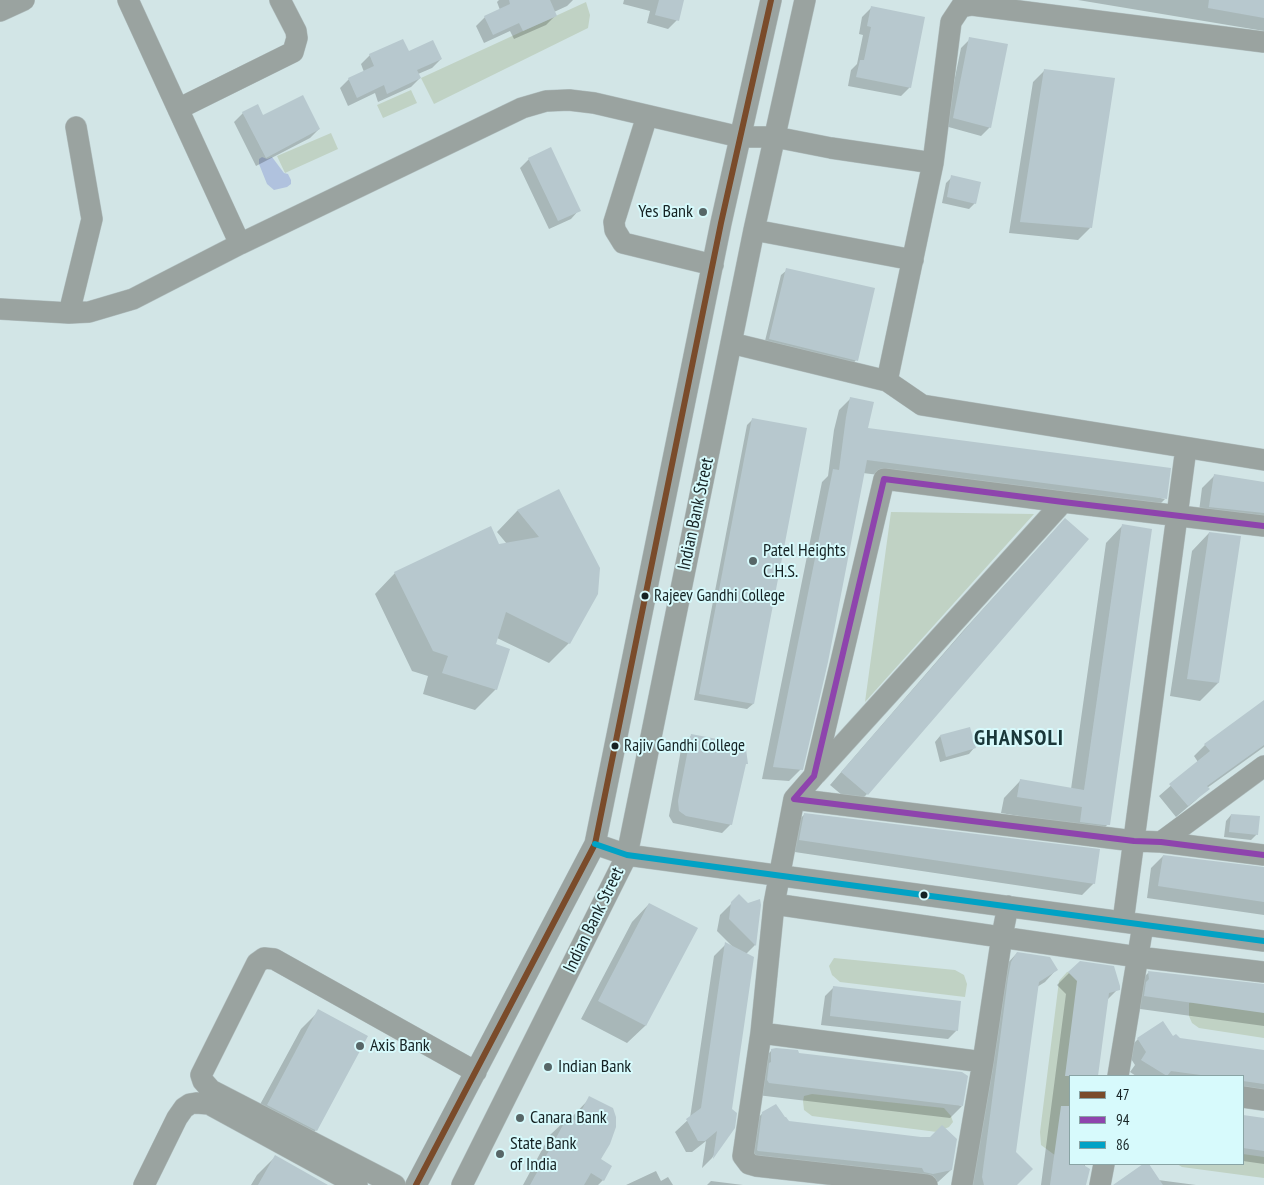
<!DOCTYPE html>
<html>
<head>
<meta charset="utf-8">
<style>
	body { margin:0 }
	#map { position:relative; width:1264px; height:1185px; overflow:hidden; background:#d2e5e6; font-family:"PT Sans Narrow",sans-serif }
	canvas { display:block }
	.legend { position:absolute; left:1069px; top:1075px; width:175px; height:90px; box-sizing:border-box; background:#d7fafc; border:1px solid #89a4a5; margin:0; padding:6px 9px; list-style:none; font-size:15px; color:#152223 }
	.legend li { display:flex; align-items:center; gap:10px; height:25px }
	.legend b { width:25px; border:1px solid #89a4a5 }
</style>
</head>
<body>
<div id="map">
<canvas width="1264" height="1185"></canvas>
<ul class="legend">
<li><b style="height:6px;background:#7a4b2a"></b>47</li>
<li><b style="height:6px;background:#8e44ad"></b>94</li>
<li><b style="height:6px;background:#01a2c5"></b>86</li>
</ul>
</div>
<script>
const g = document.querySelector('canvas').getContext('2d');
g.lineJoin = 'round';
function fillPath(path, color) { g.fillStyle = color; g.fill(path, 'evenodd'); }
const shape = rows => new Path2D(rows.map(r => 'M' + r).join(''));
function trace(path, color, width, dash) { g.strokeStyle = color; g.lineWidth = width; g.lineCap = dash ? 'butt' : 'round'; g.setLineDash(dash || []); g.stroke(path); }
function write(font, color, halo, rows, align = 'center') {
  g.font = font + ' "PT Sans Narrow",sans-serif'; g.lineWidth = 4; g.setLineDash([]); g.textBaseline = 'middle'; g.strokeStyle = halo; g.fillStyle = color; for (const [text, x, y, turn = 0] of rows) {
    g.save(); g.translate(x, y); g.rotate((+turn || 0) * Math.PI / 180); g.textAlign = isNaN(turn) ? turn : align; if (halo) g.strokeText(text, 0, 0); g.fillText(text, 0, 0); g.restore();
  }
}
fillPath(shape([
	[586,2,590,15,588,28,434,104,421,78],
	[411,90,417,103,383,118,377,105],
	[331,133,338,149,285,173,277,156],
	[891,512,1034,514,865,702],
	[834,958,955,970,964,975,967,984,965,997,840,982,832,975,829,966],
	[1079,970,1088,984,1077,1076,1070,1076,1069,1136,1056,1156,1041,1145,1040,1132,1059,981,1067,972],
	[1200,999,1264,1007,1264,1038,1199,1028,1192,1023,1189,1016,1189,1003],
	[812,1094,944,1108,951,1116,953,1122,949,1127,937,1132,812,1116,804,1110,803,1101,804,1096],
	[1243,1154,1264,1157,1264,1178,1182,1167,1177,1164,1243,1164]
]), '#c0d2c4');
fillPath(shape([
	[262,157,267,159,272,157,284,173,288,174,291,180,291,184,287,187,274,190,267,184,259,164,259,159]
]), '#b0c2de');
fillPath(shape([
	[499,0,573,0,567,6,554,12,555,16,546,25,514,39,510,31,484,43,476,26,485,17,500,10,497,2],
	[624,0,683,0,677,20,668,29,647,23,650,11,623,4],
	[1078,0,1264,0,1264,31],
	[871,8,910,87,901,96,848,86,851,70,857,64,863,35,859,34,862,17],
	[970,39,990,127,981,136,945,126,961,48],
	[408,52,441,59,432,68,418,74,420,78,411,87,378,102,375,93,348,106,340,88,349,79,364,72,361,64,370,55],
	[1045,70,1090,228,1078,240,1009,233,1033,82],
	[243,113,263,117,319,129,310,138,256,166,234,122],
	[529,159,579,210,571,219,549,229,520,168],
	[952,177,975,203,969,209,942,203,946,183],
	[787,270,856,360,851,366,764,345,781,275],
	[851,398,866,429,1165,499,1154,510,863,473,801,769,789,781,762,779,822,482,828,476,834,430,839,410],
	[753,419,753,704,747,709,694,700,747,425],
	[1214,476,1264,483,1264,529,1198,519,1202,488],
	[558,491,569,643,549,663,497,638,494,645,496,689,475,710,423,694,428,676,412,671,375,594,395,573,507,544,497,532,517,511],
	[1122,526,1108,824,1092,841,1066,824,1001,813,1004,798,1020,781,1071,789,1106,543],
	[1053,532,867,794,855,806,830,785,963,631],
	[1209,533,1218,683,1200,701,1170,696,1192,551],
	[1264,702,1264,747,1207,788,1196,800,1176,817,1159,796,1198,762,1194,756,1205,745],
	[691,736,731,824,722,833,673,823,669,816,682,744],
	[940,736,974,748,969,754,940,762,935,742],
	[805,814,1094,883,1082,895,788,851,792,826],
	[1231,815,1257,834,1251,840,1224,837,1226,821],
	[1163,856,1264,868,1264,915,1147,898,1151,868],
	[739,896,748,904,760,905,755,945,746,954,731,1109,733,1127,712,1158,702,1168,706,1141,692,1152,686,1152,675,1132,690,1118,714,956,726,944,734,948,717,931,720,915],
	[649,904,696,929,645,1026,627,1043,581,1019,632,922],
	[1017,953,1056,970,1045,982,1037,987,1015,1153,1016,1185,972,1185,1005,966],
	[1149,972,1264,985,1264,1026,1133,1008,1137,984],
	[1069,973,1118,989,1106,1001,1096,1076,1070,1076,1070,1164,1085,1164,1084,1185,1041,1185,1066,994,1057,985],
	[834,987,957,1030,948,1039,821,1025,825,996],
	[319,1011,316,1130,298,1148,250,1123,301,1029],
	[1173,1038,1264,1051,1264,1097,1243,1094,1243,1076,1136,1076,1130,1072,1135,1065,1126,1051,1138,1039],
	[772,1050,798,1054,962,1106,950,1118,757,1095,760,1062],
	[590,1098,603,1180,598,1185,523,1185,550,1135,568,1118,570,1119],
	[763,1113,789,1122,951,1170,938,1182,924,1185,745,1162,750,1125],
	[1243,1116,1264,1119,1264,1164,1243,1161],
	[275,1157,323,1185,251,1185,257,1175],
	[1145,1164,1148,1164,1158,1180,1196,1185,1117,1185],
	[656,1171,661,1181,668,1177,673,1185,626,1185],
	[711,1181,743,1185,707,1185]
]), '#0003');
fillPath(shape([
	[509,0,550,0,557,16,523,31,519,23,493,35,484,16,510,4],
	[659,0,684,0,679,21,655,15],
	[1209,0,1264,0,1264,18,1208,8],
	[871,6,925,17,911,88,856,77,860,60,864,60,871,27,867,26],
	[969,37,1008,44,991,128,953,118],
	[403,39,409,51,433,40,442,59,417,70,421,78,387,94,384,85,357,98,348,78,374,66,369,54],
	[1044,69,1115,78,1092,228,1020,222],
	[303,95,320,129,266,158,242,112,258,104,263,115],
	[551,147,581,211,558,221,528,158],
	[951,175,981,182,976,204,947,197],
	[786,268,875,288,858,361,769,339],
	[850,397,874,402,868,428,1171,468,1167,499,867,460,828,662,803,770,773,767,833,469,839,470,846,417],
	[752,418,807,428,754,704,699,694],
	[1214,474,1264,482,1264,513,1209,507],
	[559,489,600,568,598,594,570,644,506,612,496,644,510,649,497,690,442,673,448,656,433,651,394,572,491,526,499,544,539,537,517,510],
	[1065,518,1089,539,868,795,841,772,975,618],
	[1122,524,1152,529,1110,825,1104,825,1080,822,1082,807,1017,797,1020,779,1084,790],
	[1209,532,1241,536,1219,683,1187,679],
	[1264,700,1264,745,1207,786,1210,789,1188,806,1169,784,1210,751,1204,744],
	[970,727,976,748,946,757,940,735],
	[691,734,738,743,746,749,748,764,746,764,732,825,686,816,679,811,678,801],
	[804,813,1100,849,1095,884,799,840],
	[1231,814,1260,816,1258,835,1229,832],
	[1163,855,1264,867,1264,902,1158,886],
	[739,894,748,903,760,899,761,905,756,946,729,919,731,902],
	[649,903,698,928,646,1026,598,1001],
	[725,942,754,957,732,1109,737,1113,735,1128,713,1159,717,1131,705,1141,698,1141,686,1119,701,1108],
	[1017,952,1050,957,1058,970,1039,982,1016,1152,1033,1169,1017,1185,984,1185,982,1177,1008,978,1011,962],
	[1080,961,1114,966,1120,986,1120,990,1109,993,1098,1076,1065,1076,1077,981,1068,972],
	[1148,971,1264,984,1264,1013,1144,996,1146,982,1149,979],
	[833,986,961,1001,958,1031,830,1016],
	[318,1009,368,1036,317,1131,267,1105],
	[1163,1021,1173,1036,1176,1034,1180,1038,1264,1050,1264,1084,1243,1081,1243,1076,1208,1076,1171,1071,1167,1076,1141,1060,1146,1052,1137,1038],
	[776,1048,798,1050,799,1053,962,1072,968,1076,963,1106,769,1083,767,1080,769,1063,771,1062,771,1049],
	[589,1096,613,1108,616,1117,616,1127,610,1144,601,1159,612,1166,604,1181,591,1173,584,1185,530,1185,568,1116,576,1121],
	[776,1104,785,1117,786,1117,789,1121,921,1137,930,1137,942,1125,957,1139,952,1170,933,1174,924,1172,922,1168,758,1151,757,1150,762,1112],
	[1061,1106,1070,1106,1070,1164,1082,1164,1090,1169,1086,1185,1050,1185],
	[1243,1115,1264,1118,1264,1151,1243,1148],
	[275,1155,328,1185,258,1185],
	[1143,1164,1149,1164,1163,1185,1113,1185]
]), '#b7c8ce');
const minor = shape([
	[128,0,240,244],
	[0,11,24,0],
	[178,109,293,52,297,38,296,31,280,0],
	[647,116,614,222,615,230,623,243,713,265],
	[754,230,913,260],
	[0,309,69,313,89,312,133,299,240,244,522,108,546,101,569,100,594,103,740,137,775,137,831,148,933,163],
	[69,313,92,219,76,127],
	[731,343,887,381,922,405,1264,460],
	[887,381,933,163,951,22,961,7,972,5,1264,42],
	[1264,526,1063,502,884,479,814,776,794,799,1134,841,1161,842,1264,855],
	[816,774,1063,502],
	[794,799,774,904,761,1033,743,1156,749,1164,756,1166,927,1185],
	[1161,842,1264,766],
	[595,844,627,855,1264,941],
	[774,904,1138,957,1264,972],
	[1123,922,1186,448],
	[761,1033,983,1062],
	[1118,1076,1143,925],
	[1243,1097,1264,1100],
	[144,1185,177,1118,184,1108,190,1104,196,1103,209,1104,357,1185],
	[395,1185,211,1090,203,1081,201,1075,257,963,264,958,274,959,476,1072],
	[416,1185,595,844,721,223,771,0],
	[462,1185,627,855,754,230,805,0],
	[962,1185,983,1062,1002,936,1008,906],
	[1100,1185,1104,1164]
]);
trace(minor, '#b2c0c1', 22);
trace(minor, '#9aa3a0', 21);
trace(shape([
	[416,1185,595,844,721,223,771,0]
]), '#7a4b2a', 6);
trace(shape([
	[1264,526,1063,502,884,479,814,776,794,799,1134,841,1161,842,1264,855]
]), '#8e44ad', 6);
trace(shape([
	[595,844,627,855,1264,941]
]), '#01a2c5', 6);
for (const [x, y, r, color] of [
	[703,212,5,"#576667"],
	[753,561,5,"#576667"],
	[645,596,4.5,"#152223"],
	[615,746,4.5,"#152223"],
	[924,895,4.5,"#152223"],
	[360,1046,5,"#576667"],
	[548,1067,5,"#576667"],
	[520,1118,5,"#576667"],
	[500,1154,5,"#576667"]
]) { const dot = new Path2D(); dot.arc(x, y, r, 0, 2 * Math.PI); g.fillStyle = color; g.fill(dot); trace(dot, '#d7fafc', 2); }
write('17px', '#152223', '#d7fafc', [
	["Rajeev Gandhi College",654,596],
	["Rajiv Gandhi College",624,746]
], 'left');
write('18px', '#152223', '#d7fafc', [
	["Yes Bank",693,212,"right"],
	["Patel Heights",763,551],
	["C.H.S.",763,572],
	["Axis Bank",370,1046],
	["Indian Bank",558,1067],
	["Canara Bank",530,1118],
	["State Bank",510,1144],
	["of India",510,1165]
], 'left');
write('18px', '#152223', '#d7fafc', [
	["Indian Bank Street",696,514,-78],
	["Indian Bank Street",594,920,-64]
]);
g.letterSpacing = '1px';
write('bold 22px', '#1a3739', '#d7fafc', [
	["GHANSOLI",1019,739]
]);
g.letterSpacing = '0px';
</script>
</body>
</html>
